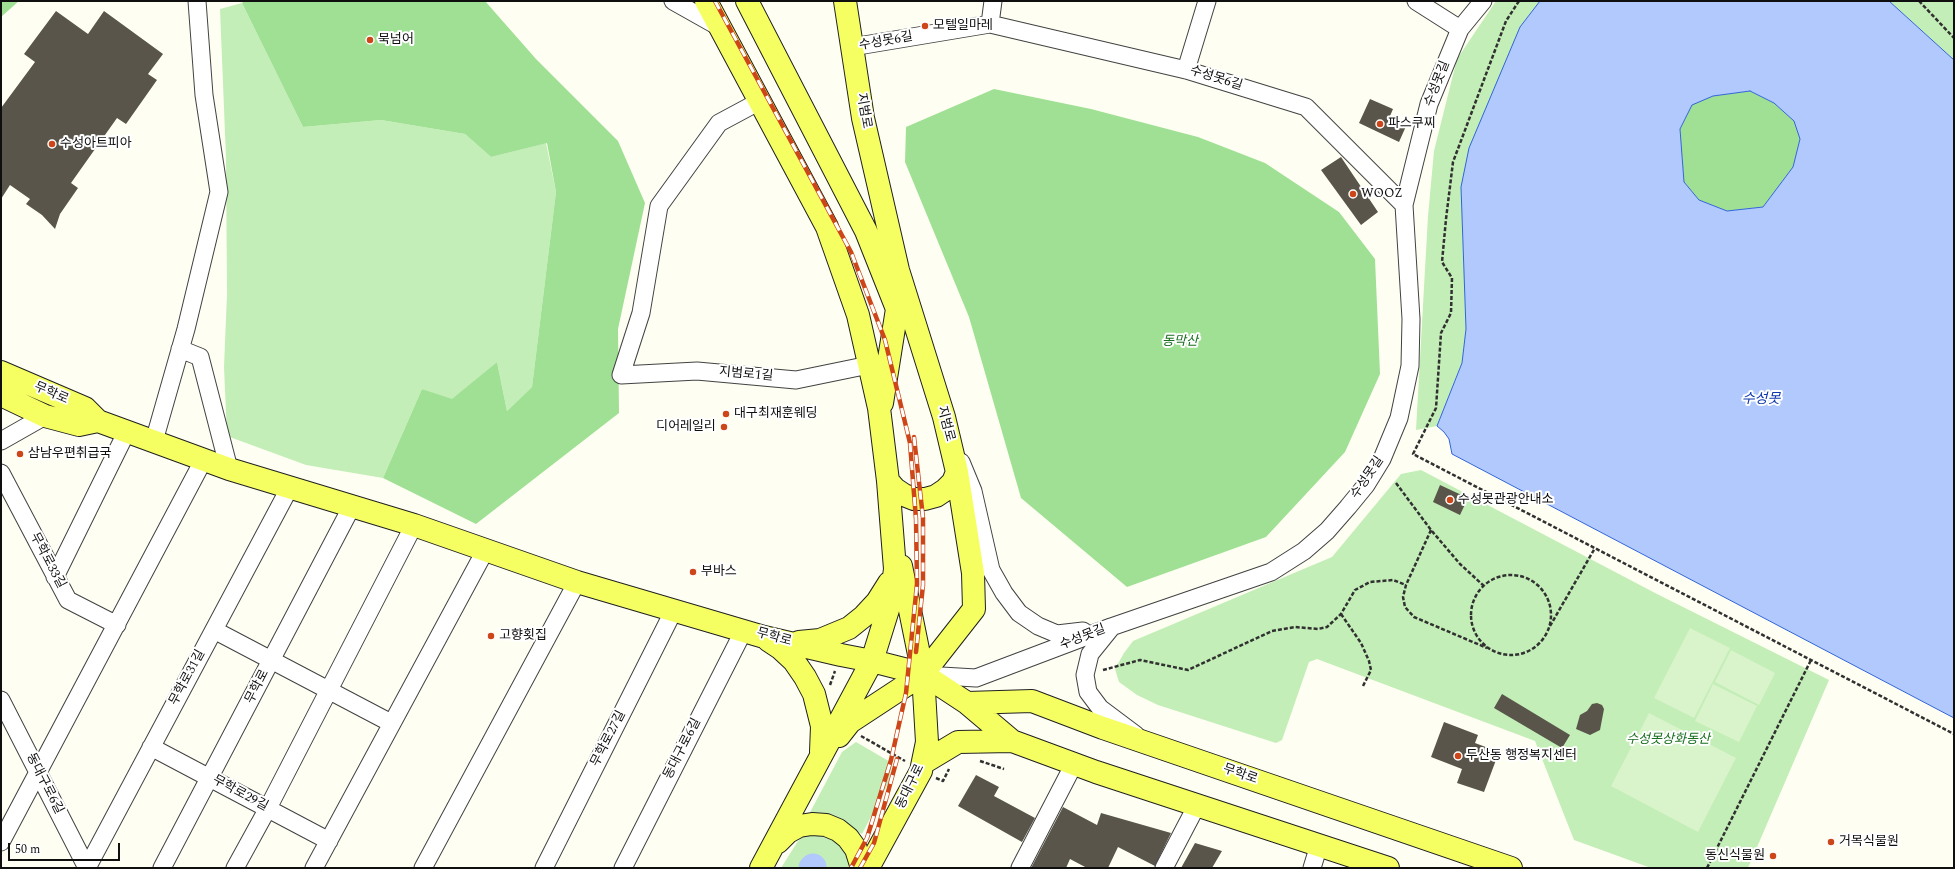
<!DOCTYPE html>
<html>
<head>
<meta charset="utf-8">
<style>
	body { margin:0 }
	#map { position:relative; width:1955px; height:869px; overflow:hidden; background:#fefff2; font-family:Spectral,serif }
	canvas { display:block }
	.frame { position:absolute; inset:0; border:2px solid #0f0f0f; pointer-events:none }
	.scale { position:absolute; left:8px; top:843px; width:112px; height:18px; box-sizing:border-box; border:2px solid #0f0f0f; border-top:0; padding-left:5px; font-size:12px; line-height:14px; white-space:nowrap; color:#0f0f0f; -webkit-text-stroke:3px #fff; paint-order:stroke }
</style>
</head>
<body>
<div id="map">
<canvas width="1955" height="869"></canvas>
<div class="frame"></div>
<div class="scale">50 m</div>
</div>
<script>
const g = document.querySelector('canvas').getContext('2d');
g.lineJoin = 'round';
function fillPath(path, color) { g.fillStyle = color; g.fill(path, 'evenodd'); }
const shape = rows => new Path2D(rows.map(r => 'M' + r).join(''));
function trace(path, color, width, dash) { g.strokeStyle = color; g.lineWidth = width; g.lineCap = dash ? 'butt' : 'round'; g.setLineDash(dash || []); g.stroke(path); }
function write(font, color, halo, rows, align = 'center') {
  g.font = font + ' Spectral,"Noto Sans KR",serif'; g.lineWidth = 4; g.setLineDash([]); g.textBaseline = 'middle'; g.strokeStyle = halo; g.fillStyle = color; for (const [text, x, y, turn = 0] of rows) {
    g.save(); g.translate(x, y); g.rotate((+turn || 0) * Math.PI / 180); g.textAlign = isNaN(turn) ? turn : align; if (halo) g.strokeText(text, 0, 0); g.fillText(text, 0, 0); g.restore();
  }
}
fillPath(shape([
	[1496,1,1540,1,1520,27,1461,187,1466,329,1462,363,1437,426,1416,430,1428,216,1434,151,1457,59],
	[1889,1,1954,1,1954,60],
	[242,3,303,127,381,120,465,134,491,157,546,143,556,192,532,387,507,411,497,362,452,400,422,389,383,478,306,465,227,436,224,367,227,294,226,158,220,9],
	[1421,470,1657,594,1829,680,1748,868,1651,868,1574,840,1535,741,1317,659,1309,662,1282,740,1276,743,1158,705,1137,695,1119,682,1115,669,1124,653,1133,641,1332,557,1401,474],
	[856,742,892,763,889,782,862,834,826,816,807,818,842,752],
	[825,833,845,845,852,868,781,868,798,841,804,836]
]), '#c3eeb7');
fillPath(shape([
	[1,1,19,1,1,17],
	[244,1,485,1,536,59,618,141,645,203,618,329,619,413,476,524,383,478,422,389,452,399,497,362,507,411,532,387,556,192,547,143,491,157,465,134,381,120,303,127,242,3],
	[994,89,1091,109,1198,137,1265,163,1339,212,1375,259,1380,374,1345,452,1266,537,1127,587,1021,498,969,317,905,162,906,127],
	[1750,91,1774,103,1794,121,1800,139,1793,167,1763,207,1727,211,1699,200,1684,182,1680,129,1691,105,1713,96]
]), '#a0e094');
fillPath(shape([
	[1690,628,1730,648,1694,718,1654,698],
	[1731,650,1775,673,1759,705,1715,682],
	[1713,684,1757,706,1739,742,1695,721],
	[1649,713,1736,758,1698,832,1611,786]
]), '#d9f4ca');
const water = shape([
	[1540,1,1889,1,1954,60,1954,718,1452,454,1449,439,1444,432,1437,426,1462,363,1466,329,1461,187,1469,148,1520,27,1540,1],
	[1750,91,1774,103,1794,121,1800,139,1793,167,1763,207,1727,211,1699,200,1684,182,1680,129,1692,105,1713,96,1750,91]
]);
fillPath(water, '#b1c9fc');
trace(water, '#3164d9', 1);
trace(shape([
	[812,868,813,867]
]), '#b1c9fc', 27);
fillPath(shape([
	[56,11,88,34,104,11,163,54,148,74,157,80,126,124,117,118,71,183,78,188,60,214,55,229,42,215,26,204,30,199,10,185,1,199,1,108,35,62,24,54],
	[1370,99,1393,109,1390,116,1407,124,1399,142,1359,123],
	[1341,157,1378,212,1361,225,1321,170],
	[1440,485,1468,498,1460,515,1433,502],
	[1502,694,1570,735,1562,748,1494,708],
	[1597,703,1602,705,1604,709,1600,730,1590,735,1576,729,1580,715,1587,711,1592,704],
	[1444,722,1478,735,1475,743,1499,752,1484,792,1457,783,1462,769,1431,757],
	[976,775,999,787,994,796,1035,818,1022,842,958,806],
	[1063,807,1097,825,1101,813,1171,833,1155,866,1118,847,1108,868,1087,868,1070,859,1066,868,1031,868],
	[1195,843,1222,851,1212,868,1181,868]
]), '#59554a');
const minor = shape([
	[673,1,721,28],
	[1416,1,1460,29],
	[990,24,1186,70,1306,107,1404,205],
	[852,47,990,24,993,1],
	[1186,70,1207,1],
	[760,101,719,123,659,206,641,313,621,375,697,371,796,380,869,365],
	[180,349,200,357,229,469],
	[1,441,45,416],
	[154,441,186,329,219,192,204,95,197,1],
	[961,462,973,491,991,570,1004,593,1019,613,1038,626,1057,634,1083,631],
	[1,473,68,600,117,625],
	[55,577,127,431],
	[1111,628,1090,654,1085,675,1088,692,1100,708,1136,735],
	[214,630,391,723],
	[924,675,976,678,1111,627,1271,572,1304,551,1327,531,1348,507,1366,485,1382,459,1399,418,1410,366,1411,319,1404,205,1429,104,1460,29,1483,1],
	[1,700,87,868],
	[151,747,329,841],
	[1,842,204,459],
	[87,868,290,487],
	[162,868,352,506],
	[235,868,268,808,414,525],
	[314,868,485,551],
	[423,868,577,582],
	[544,868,674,610],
	[623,868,744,630],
	[1020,868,1074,764],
	[1164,868,1197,805],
	[1312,868,1319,845]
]);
const major = shape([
	[706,1,827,227,858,315,879,408,888,481,895,569,891,600,872,661,761,868],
	[747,1,866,231,897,309,882,403],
	[1,372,85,408,98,421,229,469,414,525,577,582,764,637,841,655,872,661,923,674,967,703,1012,741,1096,772,1388,868],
	[1,395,45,416,79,425,98,421],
	[888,481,895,489,904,495,914,499,925,499,936,496,945,490,953,482,957,472],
	[768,640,780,648,794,661,805,677,814,694,822,726,821,752],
	[799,642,820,640,849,628,864,616,877,602,889,583],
	[967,703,1032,701,1103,728,1511,868],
	[839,736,850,722,923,674,974,609,973,573,957,472,944,417,898,270,863,118,845,1],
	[923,763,958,742,1012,741],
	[778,842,788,832,799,826,812,824,826,825,838,830,848,838,856,849,862,868],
	[868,868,921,771,927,742,923,674,901,566]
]);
trace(minor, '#424242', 19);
trace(major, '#202020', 24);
trace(shape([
	[1519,1,1506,21,1453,162,1446,219,1442,262,1452,278,1451,313,1441,333,1436,408,1413,454,1954,734],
	[1919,1,1954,38],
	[1396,483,1431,530,1460,564,1484,586],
	[1431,530,1406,585,1403,597,1405,607,1414,617,1487,648],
	'1471 615a40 40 0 1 1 80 0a40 40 0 1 1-80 0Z',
	[1341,614,1361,643,1369,661,1371,670,1363,686],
	[1550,626,1595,548],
	[1103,670,1140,660,1188,670,1272,631,1295,627,1318,629,1327,627,1341,614,1355,590,1370,582,1393,580,1406,585],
	[830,685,835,671],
	[861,736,905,761],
	[980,761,1004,769],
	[936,778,943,781,949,769],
	[1707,868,1811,660]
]), '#313131', 2.5, [4, 2]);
trace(minor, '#fff', 17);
trace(major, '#f6ff62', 22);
const rail = shape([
	[715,1,851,252,885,340,910,443,916,519,917,584,906,693,891,760,867,838,851,868],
	[914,437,923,518,923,585,916,652],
	[860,868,874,843,897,759]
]);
trace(rail, '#cd461a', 4.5);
trace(rail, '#fff', 3, [9]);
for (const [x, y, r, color] of [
	[925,26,4,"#cd461a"],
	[370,40,4,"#cd461a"],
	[1380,124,4,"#cd461a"],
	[52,144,4,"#cd461a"],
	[1353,194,4,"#cd461a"],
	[726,414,4,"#cd461a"],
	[724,427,4,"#cd461a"],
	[20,454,4,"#cd461a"],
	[1450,500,4,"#cd461a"],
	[693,572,4,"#cd461a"],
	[491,636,4,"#cd461a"],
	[1458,756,4,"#cd461a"],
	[1831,842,4,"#cd461a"],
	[1773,856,4,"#cd461a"]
]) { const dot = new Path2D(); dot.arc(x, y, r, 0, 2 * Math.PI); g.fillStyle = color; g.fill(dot); trace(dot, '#fff', 1.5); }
write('13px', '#0f0f0f', '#fff', [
	["모텔일마레",933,26],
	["묵넘어",378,40],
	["파스쿠찌",1388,124],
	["수성아트피아",60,144],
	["WOOZ",1361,194],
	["대구최재훈웨딩",734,414],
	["디어레일리",716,427,"right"],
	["삼남우편취급국",28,454],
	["수성못관광안내소",1458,500],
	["부바스",701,572],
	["고향횟집",499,636],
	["두산동 행정복지센터",1466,756],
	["거목식물원",1839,842],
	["동신식물원",1765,856,"right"]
], 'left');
write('13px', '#0f0f0f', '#fff', [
	["수성못6길",886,42,-10],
	["수성못6길",1216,79,17],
	["수성못길",1438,84,-69],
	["지범로",863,111,80],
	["지범로1길",746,375,5],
	["무학로",51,394,23],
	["지범로",945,424,75],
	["수성못길",1368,478,-56],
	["무학로33길",47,561,62],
	["무학로",774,638,15],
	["수성못길",1083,638,-21],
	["무학로31길",188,678,-62],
	["무학로",258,687,-63],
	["무학로27길",609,739,-63],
	["동대구로6길",683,749,-63],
	["무학로",1240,775,19],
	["동대구로6길",44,784,63],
	["동대구로",911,787,-64],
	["무학로29길",240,794,28]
]);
write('italic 13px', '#196e20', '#fff', [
	["동막산",1180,342],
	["수성못상화동산",1668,740]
]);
write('italic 14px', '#0c37ae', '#fff', [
	["수성못",1761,400]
]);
</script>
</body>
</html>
